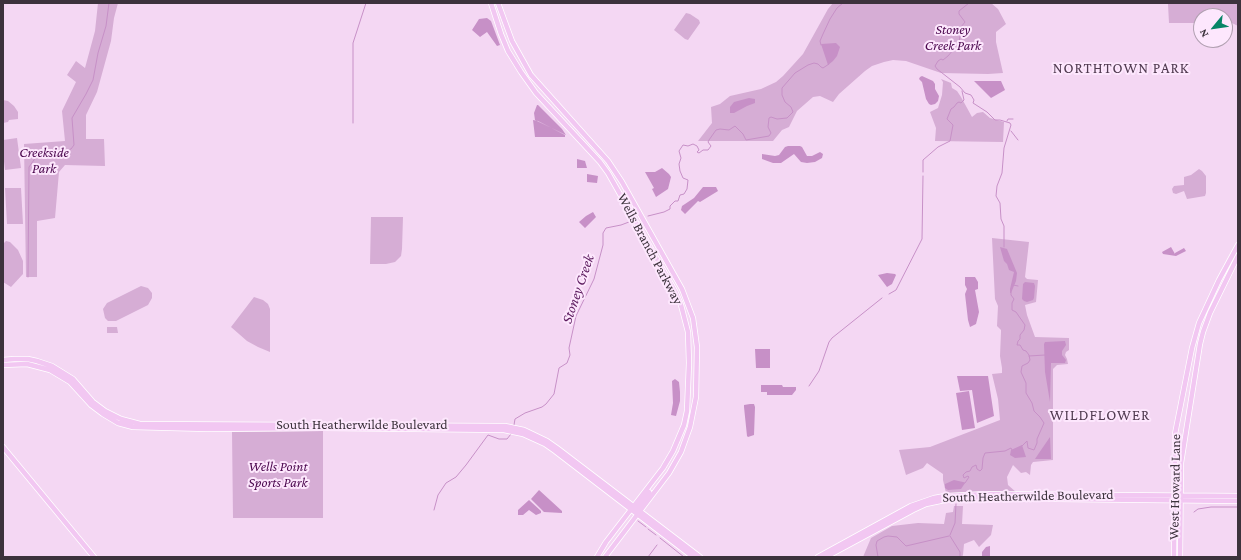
<!DOCTYPE html>
<html>
<head>
<meta charset="utf-8">
<style>
	body { margin:0 }
	#map { position:relative; width:1241px; height:560px; overflow:hidden; background:#f4d7f3; font-family:"Crimson Pro",serif }
	canvas { display:block }
	.frame { position:absolute; inset:0; border:4px solid #3c323c; pointer-events:none }
	.north { position:absolute; left:1193px; top:8px; width:40px; height:40px; box-sizing:border-box; background:#fde7fd; border:1px solid #b09fb0; border-radius:50%; rotate:241deg; font-size:11px; font-weight:700; line-height:16px; text-align:center; color:#3c323c }
	.north::after { content:''; display:block; margin:auto; width:14px; height:18px; background:#078567; clip-path:polygon(50% 0,100% 100%,50% 72%,0 100%) }
</style>
</head>
<body>
<div id="map">
<canvas width="1241" height="560"></canvas>
<div class="frame"></div>
<div class="north">N</div>
</div>
<script>
const g = document.querySelector('canvas').getContext('2d');
g.lineJoin = 'round';
function fillPath(path, color) { g.fillStyle = color; g.fill(path, 'evenodd'); }
const shape = rows => new Path2D(rows.map(r => 'M' + r).join(''));
function trace(path, color, width, dash) { g.strokeStyle = color; g.lineWidth = width; g.lineCap = dash ? 'butt' : 'round'; g.setLineDash(dash || []); g.stroke(path); }
function write(font, color, halo, rows, align = 'center') {
  g.font = font + ' "Crimson Pro",serif'; g.lineWidth = 4; g.setLineDash([]); g.textBaseline = 'middle'; g.strokeStyle = halo; g.fillStyle = color; for (const [text, x, y, turn = 0] of rows) {
    g.save(); g.translate(x, y); g.rotate((+turn || 0) * Math.PI / 180); g.textAlign = isNaN(turn) ? turn : align; if (halo) g.strokeText(text, 0, 0); g.fillText(text, 0, 0); g.restore();
  }
}
fillPath(shape([
	[98,3,118,3,114,18,111,41,97,92,86,115,86,139,104,139,105,166,65,165,59,172,55,218,37,221,37,277,26,277,24,144,65,141,62,111,76,82,67,75,76,61,85,68,95,31],
	[833,3,991,3,998,9,1006,24,996,32,996,42,1003,73,988,74,941,73,906,61,893,60,884,62,872,66,865,71,839,94,833,102,820,96,813,97,797,111,789,127,782,130,773,141,698,141,712,123,711,107,720,104,730,96,761,89,776,82,783,76,803,54,828,9],
	[1238,3,1238,26,1232,23,1225,23,1225,16,1201,16,1201,23,1169,23,1168,4],
	[686,13,690,14,699,20,700,23,688,40,685,39,674,30],
	[941,79,951,83,952,88,957,91,961,97,972,117,977,113,983,112,990,118,1004,122,1003,142,935,141,936,128,930,112,938,108,942,95,943,82],
	[3,100,8,101,14,106,18,112,18,119,9,120,8,122,3,123],
	[17,138,21,168,5,170,3,153,3,140],
	[1199,169,1202,171,1206,176,1206,193,1205,196,1187,199,1184,191,1176,194,1173,193,1172,189,1174,186,1184,185,1184,177,1191,175],
	[5,188,21,188,23,224,7,224],
	[371,217,403,217,402,249,401,256,395,262,386,264,370,264],
	[992,238,1029,242,1025,277,1027,279,1038,280,1036,302,1025,305,1027,315,1035,337,1069,338,1069,350,1066,352,1065,355,1067,359,1068,364,1057,365,1053,369,1053,409,1051,411,1053,416,1053,460,1033,462,1031,465,1030,475,1026,472,1021,473,1013,465,1007,477,1008,485,1017,493,946,493,943,480,943,474,927,463,923,468,906,475,899,450,930,447,1000,420,998,399,992,374,1002,373,1002,368,1000,356,1001,332,1001,330,997,326,998,306,995,299],
	[6,241,10,242,18,250,23,261,23,274,11,287,3,282,3,244],
	[141,286,148,288,152,293,152,298,148,305,116,321,108,321,105,318,103,309,107,303],
	[254,297,263,300,268,304,270,309,270,352,258,347,247,341,231,327],
	[107,327,117,327,118,333,107,333],
	[323,431,323,518,233,518,232,432],
	[954,506,963,506,962,524,993,525,991,535,979,547,974,540,964,544,963,555,962,557,863,557,871,538,892,526,918,523,944,524,946,513,953,512]
]), '#d6add5');
fillPath(shape([
	[487,18,491,21,500,45,497,46,487,32,480,37,472,30,479,19],
	[836,43,840,47,837,56,833,61,828,65,821,44],
	[922,76,933,81,935,84,935,89,939,96,938,101,935,104,931,105,929,104,926,99,922,82,919,79,920,77],
	[974,81,1001,81,1005,90,991,98],
	[749,98,755,99,755,103,747,106,734,113,730,113,730,107,734,102],
	[537,105,538,105,562,129,566,135,535,120,534,113],
	[533,120,538,121,565,135,565,137,535,137],
	[788,146,800,146,802,147,807,156,812,156,820,152,823,154,822,158,815,162,807,163,801,162,794,154,781,163,773,163,762,159,762,154,775,156,779,155,785,147],
	[577,159,585,161,587,168,577,168],
	[662,168,669,174,671,177,668,189,656,197,652,189,654,188,645,172,655,172],
	[587,174,598,176,597,183,587,182],
	[703,187,716,187,718,191,700,202,698,201,685,214,681,210,682,206,694,198],
	[593,212,596,217,585,228,579,222,586,216],
	[1000,247,1007,249,1017,273,1016,281,1011,293,1010,293,1010,289,1014,272,1009,270,1007,264,1004,261],
	[1171,247,1175,254,1175,253,1184,248,1186,251,1176,256,1163,254,1162,252],
	[887,273,895,274,896,275,892,284,887,287,878,275],
	[965,277,975,277,978,282,978,289,975,290,979,312,976,324,970,327,968,320,965,294,967,289,965,285],
	[1025,282,1034,283,1035,286,1034,298,1033,300,1027,302,1024,301,1022,299,1023,284],
	[1065,341,1066,345,1062,351,1062,355,1066,360,1065,363,1051,363,1050,402,1045,372,1044,344,1045,342],
	[755,349,770,349,770,368,756,368],
	[957,376,988,376,994,416,977,423,972,390,960,391],
	[675,379,679,382,680,392,680,401,676,416,671,415,673,403,672,381],
	[761,385,782,385,783,387,796,387,796,390,792,395,767,395,767,392,761,392],
	[969,391,975,428,962,430,956,393],
	[750,404,754,404,755,407,754,435,748,437,747,436,744,407,744,405],
	[1050,437,1051,459,1035,459,1039,453],
	[1022,445,1026,457,1015,458,1010,455,1011,450],
	[954,480,963,482,965,483,961,489,948,490,945,488,945,484],
	[539,490,562,511,562,513,544,512,531,499],
	[529,500,541,511,541,513,536,515,529,510,523,515,518,515,518,510],
	[990,546,990,557,982,557,982,552,986,547]
]), '#c790c7');
trace(shape([
	[969,3,959,11,959,14,965,22,961,27,959,43,948,56,943,60,941,59,938,61,935,66,937,69,960,87,965,93,971,95,974,100,973,103,987,112,995,120,1000,120,1010,123,1011,125,1004,148,1002,173,997,186,996,196,1000,203,1001,219,1004,226,1004,247],
	[821,45,820,41,823,34,830,19,837,8,843,3],
	[1007,121,1008,119,1013,119],
	[353,123,353,43,366,3],
	[1011,131,1018,140],
	[923,172,923,160,938,147,950,141,953,125,947,119,951,109,954,107,957,103,959,102,961,103,964,100,962,91],
	[648,216,664,212,670,209,670,206,675,201,678,201,680,195,684,194,687,189,688,180,683,178,680,171,679,164,681,158,679,151,683,145,688,146,693,144,697,146,699,150,697,152,699,153,703,150,708,150,711,146,708,142,709,140,716,130,720,129,729,130,735,126,743,134,746,140,769,136,771,133,768,127,769,118,771,117,777,119,787,118,793,112,791,107,785,102,782,95,782,88,795,73,808,65,814,63,818,64,821,67,823,68,829,64],
	[28,277,29,167,41,150,68,150,71,149,74,145,72,118,86,94,93,80,98,53,106,26,109,3],
	[1013,285,1018,286],
	[1011,291,1011,295,1014,299,1012,303,1012,310,1016,312,1025,325,1024,330,1020,335,1020,339,1018,341,1017,345,1020,345,1023,350,1026,351,1029,355,1030,360,1028,363,1022,366,1021,372,1026,383,1026,393,1032,403,1034,411,1040,417,1044,423,1037,439,1037,443,1034,450,1028,448,1027,441,1022,446],
	[889,294,896,290,922,239,923,176],
	[1029,356,1045,355],
	[809,386,819,371,829,342,832,338,882,298],
	[514,425,515,419,525,413,542,407,546,404,554,394,559,368,567,363,570,355,569,348,576,316,594,279,603,245,603,233,606,228,621,225,629,222],
	[963,483,965,483,969,477,968,476,964,478,963,475,966,472,970,471,972,467,976,465,977,469,980,471,982,469,983,458,985,453,1005,451,1011,448,1012,450],
	[434,510,438,495,446,483,456,477,466,465,488,435,499,439,507,439,511,434],
	[1194,512,1198,509,1211,507,1238,507],
	[638,521,646,527],
	[648,529,656,535],
	[950,535,955,523,956,504],
	[950,536,960,552,960,557],
	[660,538,684,557],
	[648,557,657,545],
	[878,557,876,545,877,541,884,537,888,536,897,537,906,546,949,536]
]), '#c790c7', 1);
const major = shape([
	[491,3,501,34,508,51,521,72,536,93,600,162,608,173,675,291,681,305,688,332,689,363,687,411,684,425,673,451,663,468,606,542,597,557],
	[498,3,512,41,531,75,608,161,622,182,682,289,693,318,697,347,696,397,690,427,681,452,669,473,605,557],
	[3,360,14,359,28,359,37,361,52,366,73,379,93,402,105,411,121,419,140,424,497,426,505,426,524,430,547,441,557,448,700,557],
	[3,365,27,364,50,370,70,382,91,405,103,414,118,423,133,427,207,429,324,428,504,430,523,434,545,444,555,451,693,557],
	[3,447,94,557],
	[636,510,649,492],
	[818,557,911,506,934,498,945,496,985,494,1238,496],
	[826,557,913,510,926,504,945,500,965,498,1238,501],
	[1174,557,1175,434,1192,348,1199,323,1219,280,1238,245],
	[1180,557,1181,463,1200,344,1203,332,1210,313,1238,256]
]);
trace(major, '#fff', 6);
trace(major, '#f2c7f2', 4.5);
write('italic 14px', '#4a064d', '#fde7fd', [
	["Stoney",953,30],
	["Creek Park",953,46],
	["Creekside",44,153],
	["Park",44,169],
	["Wells Point",278,467],
	["Sports Park",278,483]
]);
write('14px', '#3c323c', '#fde7fd', [
	["Wells Branch Parkway",650,249,62],
	["South Heatherwilde Boulevard",362,425],
	["West Howard Lane",1175,487,-89],
	["South Heatherwilde Boulevard",1028,496,-1]
]);
g.letterSpacing = '1px';
write('15px', '#513b51', '#fde7fd', [
	["NORTHTOWN PARK",1121,68],
	["WILDFLOWER",1100,415]
]);
g.letterSpacing = '0px';
write('italic 15px', '#5c1b5e', '#fde7fd', [
	["Stoney Creek",578,289,-71]
]);
</script>
</body>
</html>
